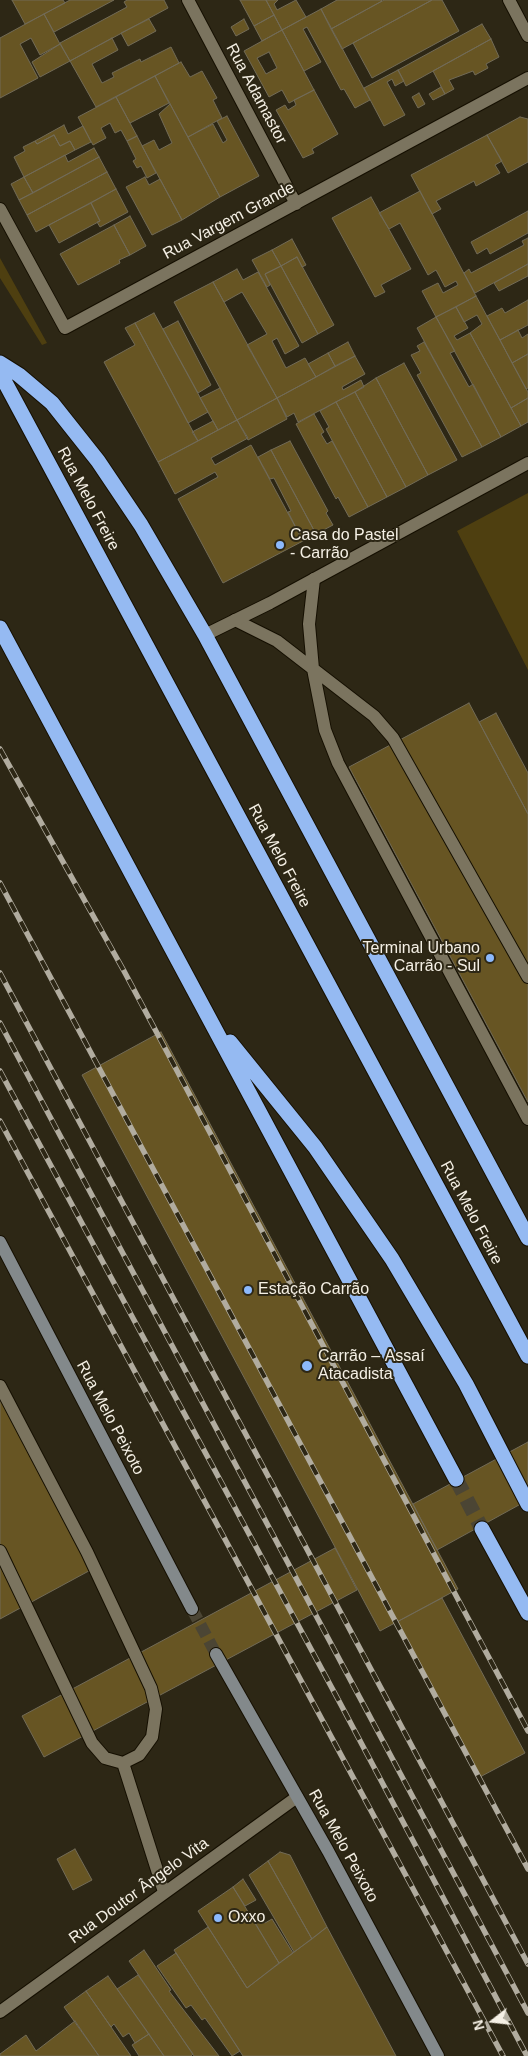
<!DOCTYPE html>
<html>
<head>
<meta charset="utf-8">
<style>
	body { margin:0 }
	#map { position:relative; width:528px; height:2056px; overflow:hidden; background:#2d2715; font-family:Arial,sans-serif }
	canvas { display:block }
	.north { position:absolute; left:468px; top:1996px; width:50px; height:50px; -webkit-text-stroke:4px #2d2715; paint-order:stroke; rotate:254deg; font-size:14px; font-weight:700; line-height:20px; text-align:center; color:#f5f0e5 }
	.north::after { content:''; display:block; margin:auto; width:18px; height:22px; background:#f5f0e5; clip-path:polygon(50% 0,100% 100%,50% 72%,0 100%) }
</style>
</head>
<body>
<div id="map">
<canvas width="528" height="2056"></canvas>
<div class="north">N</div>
</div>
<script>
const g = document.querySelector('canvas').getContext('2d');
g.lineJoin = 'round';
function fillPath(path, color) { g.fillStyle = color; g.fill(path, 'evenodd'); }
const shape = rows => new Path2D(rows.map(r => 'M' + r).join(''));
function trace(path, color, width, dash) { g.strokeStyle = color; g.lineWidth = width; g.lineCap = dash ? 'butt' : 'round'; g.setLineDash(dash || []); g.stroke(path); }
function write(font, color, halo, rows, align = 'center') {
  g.font = font + ' Arial,sans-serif'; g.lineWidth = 4; g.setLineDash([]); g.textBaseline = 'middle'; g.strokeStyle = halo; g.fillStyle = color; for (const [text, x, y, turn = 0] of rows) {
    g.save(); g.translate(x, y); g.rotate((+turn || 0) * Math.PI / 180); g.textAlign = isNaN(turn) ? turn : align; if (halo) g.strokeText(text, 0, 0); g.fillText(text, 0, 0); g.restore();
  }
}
fillPath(shape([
	[0,258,47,343,42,345,0,278],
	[528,493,528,670,457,531]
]), '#4e3f10');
const building = shape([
	[12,0,63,0,65,3,25,24,12,0],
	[70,0,114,0,54,32,44,14,70,0],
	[127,0,164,0,168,8,70,61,60,43,127,7,124,2,127,0],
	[240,0,266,0,274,15,254,26,240,0],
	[266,0,278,0,274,4,277,10,296,0,306,17,282,30,266,0],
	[337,0,381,0,382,1,331,29,321,9,337,0],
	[384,0,432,0,342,49,331,29,384,0],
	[432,0,442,0,459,31,372,78,353,43,432,0],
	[321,9,370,100,355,108,344,89,341,90,307,27,303,29,321,62,304,71,282,30,321,9],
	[44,14,60,44,40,55,31,38,20,44,38,78,0,98,0,38,44,14],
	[274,15,282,30,262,41,254,26,274,15],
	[149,19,156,31,128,46,121,33,149,19],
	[244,19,249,29,236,36,231,27,244,19],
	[482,24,491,39,406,86,398,70,482,24],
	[282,30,314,90,289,103,282,90,269,97,244,51,282,30],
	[269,52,277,68,266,74,257,58,269,52],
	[112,38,118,50,92,64,102,83,114,77,112,73,140,59,141,62,171,47,179,63,96,107,70,61,112,38],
	[491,39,499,57,486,64,488,68,475,75,473,71,449,80,454,89,445,94,433,71,491,39],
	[60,44,70,61,40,77,32,62,60,44],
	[181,62,190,77,202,71,217,98,213,100,222,118,188,137,155,76,181,62],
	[398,70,404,81,395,86,392,79,387,82,405,115,384,126,364,88,398,70],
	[155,76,169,103,130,123,116,97,155,76],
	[441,87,445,94,433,100,429,94,441,87],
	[314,90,338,134,312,149,314,153,303,158,276,110,285,105,288,110,296,105,294,100,314,90],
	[419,93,425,104,418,108,412,97,419,93],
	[116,97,137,136,127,141,121,130,115,133,110,123,101,128,106,138,93,145,78,117,116,97],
	[170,104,220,197,182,220,142,146,154,140,159,150,172,143,159,114,170,104],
	[227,116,259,176,220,197,188,137,213,124,223,143,227,140,217,121,227,116],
	[520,117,528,119,528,162,508,173,487,135,520,117],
	[64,125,68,134,83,126,91,142,75,150,70,141,60,146,54,135,37,144,35,141,64,125],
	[54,135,60,146,70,141,75,150,24,177,14,157,25,151,23,147,35,141,37,144,54,135],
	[487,135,502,161,495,165,500,173,476,186,474,181,436,201,441,209,432,214,411,175,487,135],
	[137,136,156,173,147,178,141,166,137,168,133,161,136,159,127,141,137,136],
	[94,148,99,157,33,193,24,177,65,155,68,162,94,148],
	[99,157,107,172,27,215,19,200,99,157],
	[107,172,116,189,36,232,27,215,107,172],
	[24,177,33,193,19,200,11,184,24,177],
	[145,177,149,185,160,179,182,220,152,235,126,187,145,177],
	[116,189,128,212,100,227,97,222,100,221,91,203,116,189],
	[420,191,476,296,436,317,422,291,438,283,443,293,458,285,456,281,445,287,436,270,428,275,400,223,389,229,379,213,420,191],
	[371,197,411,269,381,285,385,292,375,297,332,218,371,197],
	[91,203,100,221,59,243,49,225,91,203],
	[528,211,528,233,490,254,487,248,477,254,471,242,528,211],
	[130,216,146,246,130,255,114,225,130,216],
	[114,225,130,255,119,260,120,263,78,285,60,254,114,225],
	[528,238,528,264,475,293,464,273,469,269,471,273,524,245,522,241,528,238],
	[292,239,306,265,302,267,297,257,281,266,272,250,292,239],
	[272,250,281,266,265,274,270,285,267,287,252,260,272,250],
	[297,257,334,325,318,334,281,266,297,257],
	[528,264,528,276,499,291,494,283,528,264],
	[281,266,318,334,302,343,265,274,281,266],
	[237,269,243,280,258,272,299,346,285,354,277,338,272,341,286,368,305,358,316,377,277,398,247,345,267,334,242,292,224,302,213,282,237,269],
	[213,282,277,398,237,420,174,302,213,282],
	[476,296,528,392,528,398,511,408,470,333,482,324,477,315,464,322,456,307,476,296],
	[528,300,528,325,500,340,487,316,502,308,505,313,528,300],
	[456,307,468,328,454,336,457,340,470,333,521,426,501,437,436,317,456,307],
	[154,313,208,412,188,423,135,323,154,313],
	[436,317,455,351,450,353,469,387,473,384,501,437,482,447,417,328,436,317],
	[178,321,211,385,198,393,163,329,178,321],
	[135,323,198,441,158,462,104,362,135,345,125,328,135,323],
	[518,330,522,338,528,334,528,354,512,363,500,340,518,330],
	[348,342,355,356,335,366,328,353,348,342],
	[424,342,482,447,462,457,417,375,421,373,411,355,420,351,417,346,424,342],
	[328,353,335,366,316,377,308,364,328,353],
	[528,354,528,388,526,389,512,363,528,354],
	[355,356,365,374,342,387,343,390,361,380,364,387,298,422,294,413,287,417,277,398,355,356],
	[404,363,457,460,428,475,376,378,404,363],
	[376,378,428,475,406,487,355,392,376,378],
	[220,388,237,420,218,430,200,398,220,388],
	[355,392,406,487,387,497,336,402,355,392],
	[277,398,287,419,248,440,237,420,277,398],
	[528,398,528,422,521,426,511,408,528,398],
	[336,402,387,497,368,507,326,429,329,427,320,411,336,402],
	[314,414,324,432,321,434,327,444,332,441,368,507,349,517,338,497,336,499,296,424,314,414],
	[237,420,248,438,211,458,215,465,251,445,303,541,223,583,178,499,218,477,215,472,175,494,158,462,237,420],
	[213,421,218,430,198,441,192,432,213,421],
	[290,441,328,511,326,513,333,525,316,534,271,450,290,441],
	[271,450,316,534,303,541,288,512,291,511,274,478,270,479,258,457,271,450],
	[469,703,528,814,528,1102,349,767,469,703],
	[496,713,528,773,528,814,479,722,496,713],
	[161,1032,458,1589,380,1631,82,1075,161,1032],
	[0,1383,98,1566,0,1619,0,1383],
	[528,1442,528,1500,437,1550,413,1504,528,1442],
	[335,1548,357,1590,44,1757,22,1716,335,1548],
	[442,1598,525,1753,478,1778,395,1623,442,1598],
	[75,1849,92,1880,73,1890,57,1859,75,1849],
	[280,1852,290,1855,327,1927,312,1939,268,1861,280,1852],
	[268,1861,312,1939,294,1952,249,1875,268,1861],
	[243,1879,256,1900,245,1906,233,1887,243,1879],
	[233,1887,279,1963,247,1988,198,1911,233,1887],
	[261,1917,265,1923,272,1919,293,1953,279,1963,254,1921,261,1917],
	[208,1927,247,1988,327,1927,396,2056,243,2056,174,1950,208,1927],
	[144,1950,171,1990,169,1991,219,2056,194,2056,129,1961,144,1950],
	[176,1953,240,2051,232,2056,205,2018,202,2020,191,2005,186,2008,157,1966,176,1953],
	[138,1975,193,2054,191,2056,164,2056,117,1989,138,1975],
	[108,1976,149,2034,135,2043,129,2033,123,2037,114,2024,111,2027,86,1991,108,1976],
	[86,1991,111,2027,131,2056,99,2056,64,2007,86,1991],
	[75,2021,99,2056,0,2056,0,2054,26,2035,36,2051,75,2021],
	[149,2034,164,2056,139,2056,132,2045,149,2034]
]);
fillPath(building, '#675523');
trace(building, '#726b57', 1);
trace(shape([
	[192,1609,216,1654]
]), '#4b4534', 12, [12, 6]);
trace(shape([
	[456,1479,482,1529]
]), '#4b4534', 15, [15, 8]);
const lane = shape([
	[314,579,309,624,313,669,325,730,338,763,528,1119],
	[235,620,277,641,374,716,393,738,528,977],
	[0,1386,87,1552,151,1688,156,1709,152,1737,139,1755,123,1763,105,1758,92,1743,0,1551],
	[123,1763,164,1892]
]);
const street = shape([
	[188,0,296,204],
	[509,0,528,36],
	[0,209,65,328,528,78],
	[205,635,270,603,528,463],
	[0,2012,297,1797]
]);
const secondary = shape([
	[0,1242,192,1609],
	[216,1654,328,1851,438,2056]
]);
const highway = shape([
	[0,363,19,375,52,403,98,461,141,525,205,635,528,1238],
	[0,373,528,1356],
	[0,628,456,1479],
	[230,1042,315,1147,392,1259,466,1384,528,1504],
	[482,1529,528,1613]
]);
trace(lane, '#150f01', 14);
trace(street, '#150f01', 14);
trace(secondary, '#150f01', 14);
trace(highway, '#150f01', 17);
trace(lane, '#7b745f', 12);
trace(street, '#7b745f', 12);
trace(secondary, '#83898b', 12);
trace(highway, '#95baf2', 15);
const rail = shape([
	[0,749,124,971,528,1731],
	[0,883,528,1869],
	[0,973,528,1964],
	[0,1023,528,2013],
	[0,1071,340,1703,527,2056],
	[0,1121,503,2056]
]);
trace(rail, '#b1ac9f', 5.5);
trace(rail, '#2d2715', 4, [11]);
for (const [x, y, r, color] of [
	[280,545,5,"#8cb9fc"],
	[490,958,5,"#8cb9fc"],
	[248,1290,5,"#8cb9fc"],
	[307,1366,6,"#8cb9fc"],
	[218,1918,5,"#8cb9fc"]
]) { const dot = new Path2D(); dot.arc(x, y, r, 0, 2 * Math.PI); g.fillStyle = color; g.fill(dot); trace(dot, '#2d2715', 2); }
write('16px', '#f5f0e5', '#2d2715', [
	["Rua Adamastor",256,94,62],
	["Rua Vargem Grande",229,221,-28],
	["Rua Melo Freire",88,499,62],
	["Rua Melo Freire",279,856,62],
	["Rua Melo Freire",471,1213,62],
	["Rua Melo Peixoto",110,1418,62],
	["Rua Melo Peixoto",343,1846,61],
	["Rua Doutor Ângelo Vita",139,1891,-36]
]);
write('16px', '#f5f0e5', '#2d2715', [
	["Casa do Pastel",290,536],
	["- Carrão",290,554],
	["Terminal Urbano",480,949,"right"],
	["Carrão - Sul",480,967,"right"],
	["Estação Carrão",258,1290],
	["Carrão – Assaí",318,1357],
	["Atacadista",318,1375],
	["Oxxo",228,1918]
], 'left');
</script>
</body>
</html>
